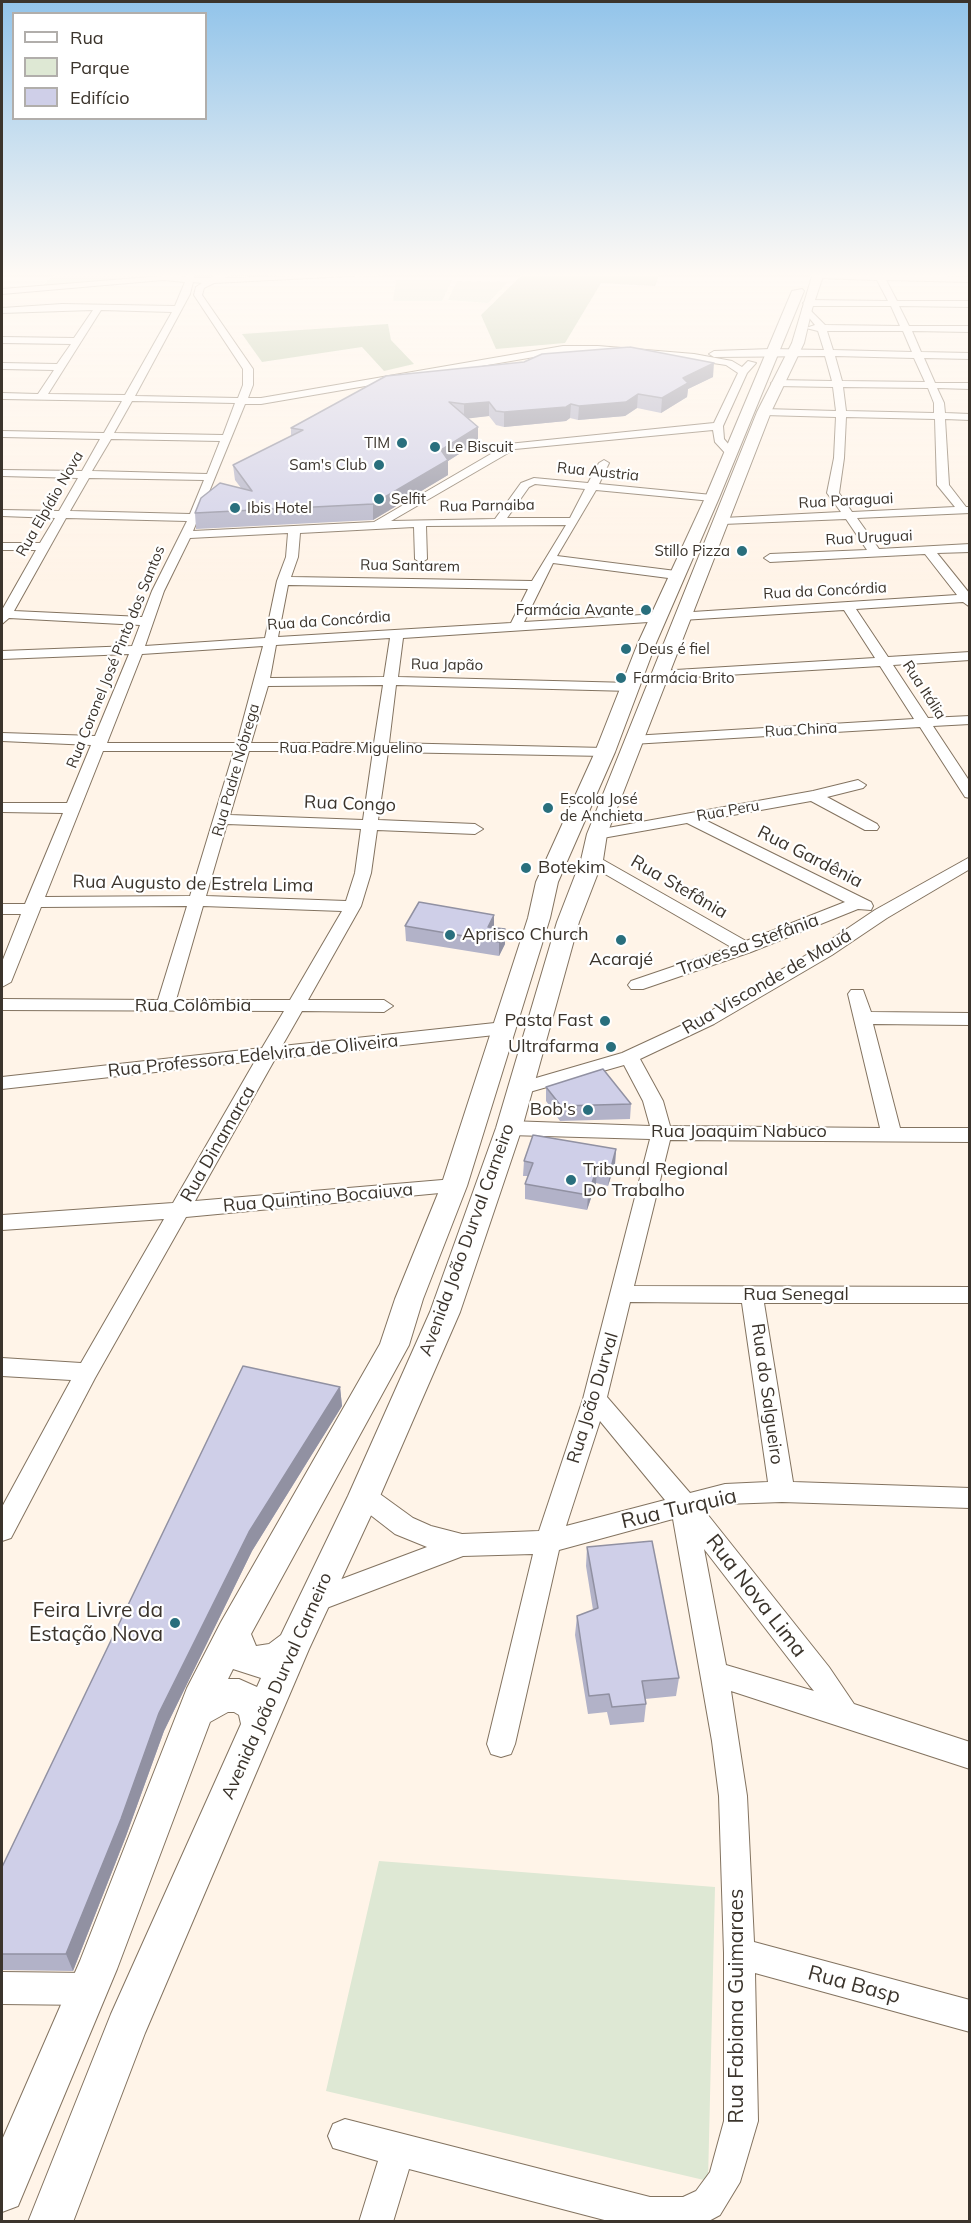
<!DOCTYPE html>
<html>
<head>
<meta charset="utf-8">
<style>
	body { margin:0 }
	#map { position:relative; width:971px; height:2223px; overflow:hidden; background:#fff4e8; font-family:Mulish,sans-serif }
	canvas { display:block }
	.frame { position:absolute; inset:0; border:3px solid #3b342c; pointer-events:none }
	.legend { position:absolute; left:12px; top:12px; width:195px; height:108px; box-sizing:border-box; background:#fff; border:2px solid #b1aeab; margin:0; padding:8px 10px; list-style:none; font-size:18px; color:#3b342c }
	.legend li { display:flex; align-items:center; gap:12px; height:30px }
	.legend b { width:30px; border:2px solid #b1aeab }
</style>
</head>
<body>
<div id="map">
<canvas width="971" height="2223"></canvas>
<div class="frame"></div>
<ul class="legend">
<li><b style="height:8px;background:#fff"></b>Rua</li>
<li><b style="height:16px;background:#dee8d4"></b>Parque</li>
<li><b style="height:16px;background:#cfcfe8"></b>Edifício</li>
</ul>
</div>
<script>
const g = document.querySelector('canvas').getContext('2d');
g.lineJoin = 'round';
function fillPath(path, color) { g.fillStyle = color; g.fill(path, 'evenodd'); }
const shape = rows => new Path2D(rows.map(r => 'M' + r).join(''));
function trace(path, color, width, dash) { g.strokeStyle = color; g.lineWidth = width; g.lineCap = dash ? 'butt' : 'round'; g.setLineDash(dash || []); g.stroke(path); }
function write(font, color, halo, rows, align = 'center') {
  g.font = font + ' Mulish,sans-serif'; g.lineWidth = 4.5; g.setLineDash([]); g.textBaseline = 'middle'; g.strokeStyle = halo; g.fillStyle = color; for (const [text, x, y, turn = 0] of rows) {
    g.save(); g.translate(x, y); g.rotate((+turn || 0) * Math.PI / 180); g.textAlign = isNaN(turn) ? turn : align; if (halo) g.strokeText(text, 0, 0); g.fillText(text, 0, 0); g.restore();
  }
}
fillPath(shape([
	[61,273,201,273,42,287,50,278],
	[396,280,452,280,442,301,393,301],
	[457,281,508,282,488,303,448,300],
	[379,1861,715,1887,708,2181,326,2091]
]), '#dee8d4');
fillPath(shape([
	[524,273,660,273,655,286,601,283,565,343,496,349,481,315],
	[388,324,391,340,414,364,384,371,362,347,262,362,242,334]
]), '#b7c7a6');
const minor = shape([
	[188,273,194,273,194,278,210,278,221,273,232,273,225,278,405,273,214,283,204,288,202,295,253,369,253,385,248,398,261,398,563,346,598,346,694,354,732,361,742,367,748,361,756,363,747,373,723,426,724,439,735,452,734,454,726,454,715,442,713,430,515,449,391,521,495,519,521,483,534,478,588,483,599,463,604,460,609,463,599,484,712,495,718,498,712,501,596,490,557,556,676,571,682,575,676,579,553,563,524,622,659,614,664,615,664,621,403,638,398,677,631,683,638,687,631,691,396,685,389,743,605,748,612,752,605,756,388,752,378,820,475,824,483,829,475,834,377,830,371,873,361,906,308,1000,384,1000,393,1006,384,1012,302,1011,282,1046,504,1022,513,1028,504,1034,275,1059,195,1201,454,1179,461,1181,464,1186,461,1191,186,1217,95,1378,11,1538,2,1541,2,1507,71,1380,2,1376,2,1358,81,1363,164,1219,2,1230,2,1215,173,1203,255,1061,2,1089,2,1077,262,1048,284,1011,2,1010,2,999,158,1000,187,906,41,907,11,982,2,987,2,962,21,914,2,914,2,904,25,904,63,813,2,812,2,803,67,803,91,745,2,741,2,733,95,736,129,654,2,659,2,651,132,646,140,625,9,618,2,624,2,610,36,550,2,550,2,543,40,543,55,518,2,516,2,510,59,511,78,478,2,476,2,470,82,471,100,439,2,437,2,431,104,433,122,401,2,399,2,393,38,394,54,370,2,369,2,363,57,364,71,344,2,343,2,337,74,338,93,310,2,313,2,308,62,304,175,306,185,282,163,280,2,294,2,289,175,275,186,277,188,273],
	[193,282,202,283,196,287,194,295,243,369,243,385,238,398,135,396,190,294,193,282],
	[101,310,172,312,125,395,48,394,101,310],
	[563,352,598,352,694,360,726,365,738,373,714,423,508,444,374,522,193,531,245,404,261,404,563,352],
	[132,401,235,403,223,435,114,433,132,401],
	[111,439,220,441,207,474,92,471,111,439],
	[89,478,204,480,190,514,70,511,89,478],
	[535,484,585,489,570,518,507,518,529,487,535,484],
	[66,518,187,521,152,591,142,617,14,611,66,518],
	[566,525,532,581,291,577,298,557,300,533,414,527,415,559,421,563,427,559,426,526,566,525],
	[288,533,286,557,277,581,265,638,145,646,164,591,190,538,288,533],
	[288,585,528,589,511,623,278,637,288,585],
	[390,638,384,677,270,678,276,645,390,638],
	[263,646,237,743,107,743,142,654,263,646],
	[383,685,374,743,251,743,268,686,383,685],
	[103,751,234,751,190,896,45,897,103,751],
	[249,751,373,751,363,820,230,815,249,751],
	[227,824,361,829,355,873,346,901,206,896,227,824],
	[203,906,342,911,290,1000,176,1000,203,906],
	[874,273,970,277,970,282,886,280,897,301,970,301,970,307,899,306,909,326,970,326,970,332,912,331,921,352,970,353,970,359,924,358,935,383,970,383,970,389,937,388,944,403,945,413,970,414,970,420,945,419,949,485,966,507,970,507,970,513,857,518,879,549,970,544,970,552,937,553,970,594,970,607,963,602,856,609,888,657,970,652,970,660,893,665,928,718,970,716,970,724,933,726,970,782,970,798,965,797,920,727,632,744,625,740,632,736,914,719,880,666,659,679,652,675,659,671,875,658,844,610,682,620,676,616,677,613,957,595,925,554,770,562,764,558,770,554,867,550,846,519,723,524,717,521,723,518,841,512,827,493,834,458,836,417,764,415,759,412,764,409,836,411,833,387,776,386,771,383,776,380,832,381,825,356,714,357,709,354,714,351,771,349,824,350,818,331,806,328,815,325,802,309,806,306,825,325,900,326,891,306,807,306,803,303,807,300,888,301,877,280,818,278,814,276,818,274,874,273],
	[827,331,903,331,912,352,833,350,827,331],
	[835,356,914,358,925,382,842,381,835,356],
	[843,387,928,388,934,403,934,413,846,411,843,387],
	[846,417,935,419,937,485,955,507,852,512,839,493,844,458,846,417],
	[858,780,866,785,863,788,827,797,877,824,879,827,877,830,865,830,811,801,705,820,871,902,873,906,871,910,858,909,751,952,643,989,631,989,628,985,631,981,731,947,586,863,584,860,586,857,598,857,746,941,845,902,687,823,597,839,589,834,591,831,813,791,858,780],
	[970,857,970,869,887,918,832,955,714,1024,640,1059,663,1101,670,1126,880,1128,848,994,851,990,863,990,871,1012,970,1013,970,1025,873,1024,900,1128,970,1128,970,1142,670,1140,634,1286,970,1287,970,1303,764,1303,793,1482,970,1488,970,1508,782,1502,725,1504,704,1510,829,1667,854,1704,970,1742,970,1769,731,1691,747,1796,754,1942,970,2000,970,2032,755,1973,758,2121,740,2182,720,2215,707,2222,612,2222,409,2169,393,2222,359,2222,378,2161,333,2148,328,2136,333,2124,345,2119,650,2197,683,2197,696,2191,710,2172,724,2121,724,1953,719,1796,712,1741,673,1519,559,1550,515,1744,511,1754,501,1757,491,1754,487,1744,533,1554,463,1556,316,1612,307,1608,303,1600,307,1592,427,1547,395,1534,355,1503,352,1496,355,1489,364,1486,373,1489,413,1518,431,1526,462,1534,539,1531,583,1399,650,1139,509,1135,502,1133,499,1128,502,1123,509,1121,650,1126,643,1101,624,1065,519,1095,512,1093,509,1089,512,1085,622,1053,702,1016,820,947,875,910,970,857],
	[630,1302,742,1303,768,1482,725,1484,690,1493,607,1397,630,1302],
	[600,1421,665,1500,566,1526,600,1421],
	[704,1549,809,1685,814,1691,726,1665,704,1549],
	[2,1972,88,1973,99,1978,104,1989,99,2000,88,2005,2,2004,2,1972]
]);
const major = shape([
	[813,273,824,273,812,309,804,343,771,412,607,834,603,860,579,922,522,1128,460,1312,380,1496,309,1649,145,2033,73,2222,28,2222,111,2014,241,1724,239,1715,234,1712,228,1712,210,1722,117,1969,18,2206,2,2212,2,2140,80,1961,187,1688,221,1622,380,1344,395,1299,441,1186,528,918,536,882,595,752,638,643,705,498,792,291,802,289,804,291,719,498,656,643,615,752,558,882,550,918,467,1186,423,1299,409,1345,251,1634,256,1646,269,1644,281,1635,348,1496,430,1312,496,1128,557,922,581,860,587,834,757,412,792,343,813,273],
	[233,1669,261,1678,257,1687,239,1679,228,1679,233,1669]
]);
trace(minor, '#837360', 2);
trace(major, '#837360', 2);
fillPath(minor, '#fff');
fillPath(major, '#fff');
fillPath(shape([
	[386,376,713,377,688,389,687,397,661,413,637,408,625,416,578,420,570,418,566,421,504,427,496,425,489,416,468,418,478,442,448,461,448,475,373,520,196,529,195,513,241,488,235,480,233,465,291,436,291,428],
	[405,926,494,928,505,944,499,956,406,941],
	[546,1087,631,1104,630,1119,560,1121,546,1101],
	[616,1149,615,1164,608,1186,596,1183,587,1210,525,1199,525,1184,528,1176,523,1176,524,1161],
	[340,1387,342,1406,252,1551,164,1731,126,1836,73,1971,2,1970,2,1971,2,1867],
	[587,1547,679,1678,676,1696,645,1699,646,1704,644,1722,610,1725,607,1712,588,1714,575,1635,577,1616,593,1610,586,1566]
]), '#b2b2c8');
fillPath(shape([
	[714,363,713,377,688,389,687,397,661,413,662,398,683,378],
	[638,394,637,408,625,416,578,420,579,406],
	[489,402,489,416,464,419,464,404],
	[571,404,570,418,566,421,504,427,504,412],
	[478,427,478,442,448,461,448,475,373,520,373,504,441,450],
	[494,915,494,929,488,941,488,927],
	[505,929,505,944,499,956,499,942],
	[616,1149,615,1164,608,1186,610,1171],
	[597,1168,596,1183,587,1210,588,1195],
	[340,1387,342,1406,252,1551,164,1731,126,1836,73,1971,66,1954,159,1713,249,1532]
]), '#9191a2');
const building = shape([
	[630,347,714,363,683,378,688,383,662,398,638,394,626,402,579,406,571,404,566,407,504,412,496,411,489,402,464,404,449,402,478,427,441,450,448,460,373,504,195,513,201,498,220,483,252,491,233,465,303,430,291,428,386,376,524,362,542,354,630,347],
	[419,902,494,915,488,927,505,929,499,942,405,926,419,902],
	[603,1069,631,1104,561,1106,546,1087,603,1069],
	[533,1135,616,1149,610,1171,597,1168,588,1195,525,1184,533,1163,524,1161,533,1135],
	[243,1366,340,1387,249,1532,159,1713,121,1819,66,1954,2,1954,2,1867,243,1366],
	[652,1541,679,1678,642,1681,646,1704,612,1707,609,1694,589,1696,577,1616,598,1608,587,1547,652,1541]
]);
fillPath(building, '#cfcfe8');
trace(building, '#9191a2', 1.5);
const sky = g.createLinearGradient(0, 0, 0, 585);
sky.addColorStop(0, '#92c4ea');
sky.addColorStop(0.47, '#fffaf5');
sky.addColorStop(1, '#fffaf500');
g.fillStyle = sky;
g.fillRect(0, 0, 971, 585);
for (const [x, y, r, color] of [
	[402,443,6,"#296f7d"],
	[435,447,6,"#296f7d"],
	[379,465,6,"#296f7d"],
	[379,499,6,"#296f7d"],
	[235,508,6,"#296f7d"],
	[742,551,6,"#296f7d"],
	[646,610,6,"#296f7d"],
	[626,649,6,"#296f7d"],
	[621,678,6,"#296f7d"],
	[548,808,6,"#296f7d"],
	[526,868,6,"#296f7d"],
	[450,935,6,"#296f7d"],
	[621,940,6,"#296f7d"],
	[605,1021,6,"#296f7d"],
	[611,1047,6,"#296f7d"],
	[588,1110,6,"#296f7d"],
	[571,1180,6,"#296f7d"],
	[175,1623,6,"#296f7d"]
]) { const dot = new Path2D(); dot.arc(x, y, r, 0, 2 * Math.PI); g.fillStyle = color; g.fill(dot); trace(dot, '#fff', 2); }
write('15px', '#3b342c', '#fff', [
	["TIM",390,443,"right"],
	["Le Biscuit",447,447],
	["Sam's Club",367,465,"right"],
	["Selfit",391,499],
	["Ibis Hotel",247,508],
	["Stillo Pizza",730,551,"right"],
	["Farmácia Avante",634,610,"right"],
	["Deus é fiel",638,649],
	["Farmácia Brito",633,678],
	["Escola José",560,799],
	["de Anchieta",560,816]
], 'left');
write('15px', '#3b342c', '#fff', [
	["Rua Austria",598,472,6],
	["Rua Paraguai",846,501,-3],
	["Rua Elpídio Nova",50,504,-60],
	["Rua Parnaiba",487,506,-1],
	["Rua Uruguai",869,538,-3],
	["Rua Santarem",410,566,1],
	["Rua da Concórdia",825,591,-3],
	["Rua da Concórdia",329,621,-4],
	["Rua Coronel José Pinto dos Santos",116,657,-68],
	["Rua Japão",447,665,1],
	["Rua Itália",924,690,57],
	["Rua China",801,730,-3],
	["Rua Padre Miguelino",351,748],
	["Rua Padre Nóbrega",236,770,-74],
	["Rua Peru",728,811,-10]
]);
write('18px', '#3b342c', '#fff', [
	["Rua Congo",350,804,2],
	["Rua Gardênia",810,857,27],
	["Rua Augusto de Estrela Lima",193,884,1],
	["Rua Stefânia",679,887,30],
	["Travessa Stefânia",748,945,-20],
	["Rua Visconde de Mauá",767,982,-30],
	["Rua Colômbia",193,1006],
	["Rua Professora Edelvira de Oliveira",253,1056,-6],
	["Rua Joaquim Nabuco",739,1132],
	["Rua Dinamarca",218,1144,-60],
	["Rua Quintino Bocaiuva",318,1198,-5],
	["Avenida João Durval Carneiro",467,1240,-70],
	["Rua Senegal",796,1295],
	["Rua do Salgueiro",767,1394,82],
	["Rua João Durval",593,1398,-73],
	["Avenida João Durval Carneiro",277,1686,-66]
]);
write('18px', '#3b342c', '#fff', [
	["Botekim",538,868],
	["Aprisco Church",462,935],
	["Acarajé",621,960,"center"],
	["Pasta Fast",593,1021,"right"],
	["Ultrafarma",599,1047,"right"],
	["Bob's",576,1110,"right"],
	["Tribunal Regional",583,1170],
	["Do Trabalho",583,1191]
], 'left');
write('21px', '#3b342c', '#fff', [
	["Rua Turquia",679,1509,-13],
	["Rua Nova Lima",756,1596,52],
	["Rua Basp",854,1985,15],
	["Rua Fabiana Guimaraes",737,2006,-90]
]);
write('21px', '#3b342c', '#fff', [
	["Feira Livre da",163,1611],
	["Estação Nova",163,1635]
], 'right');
</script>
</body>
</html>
